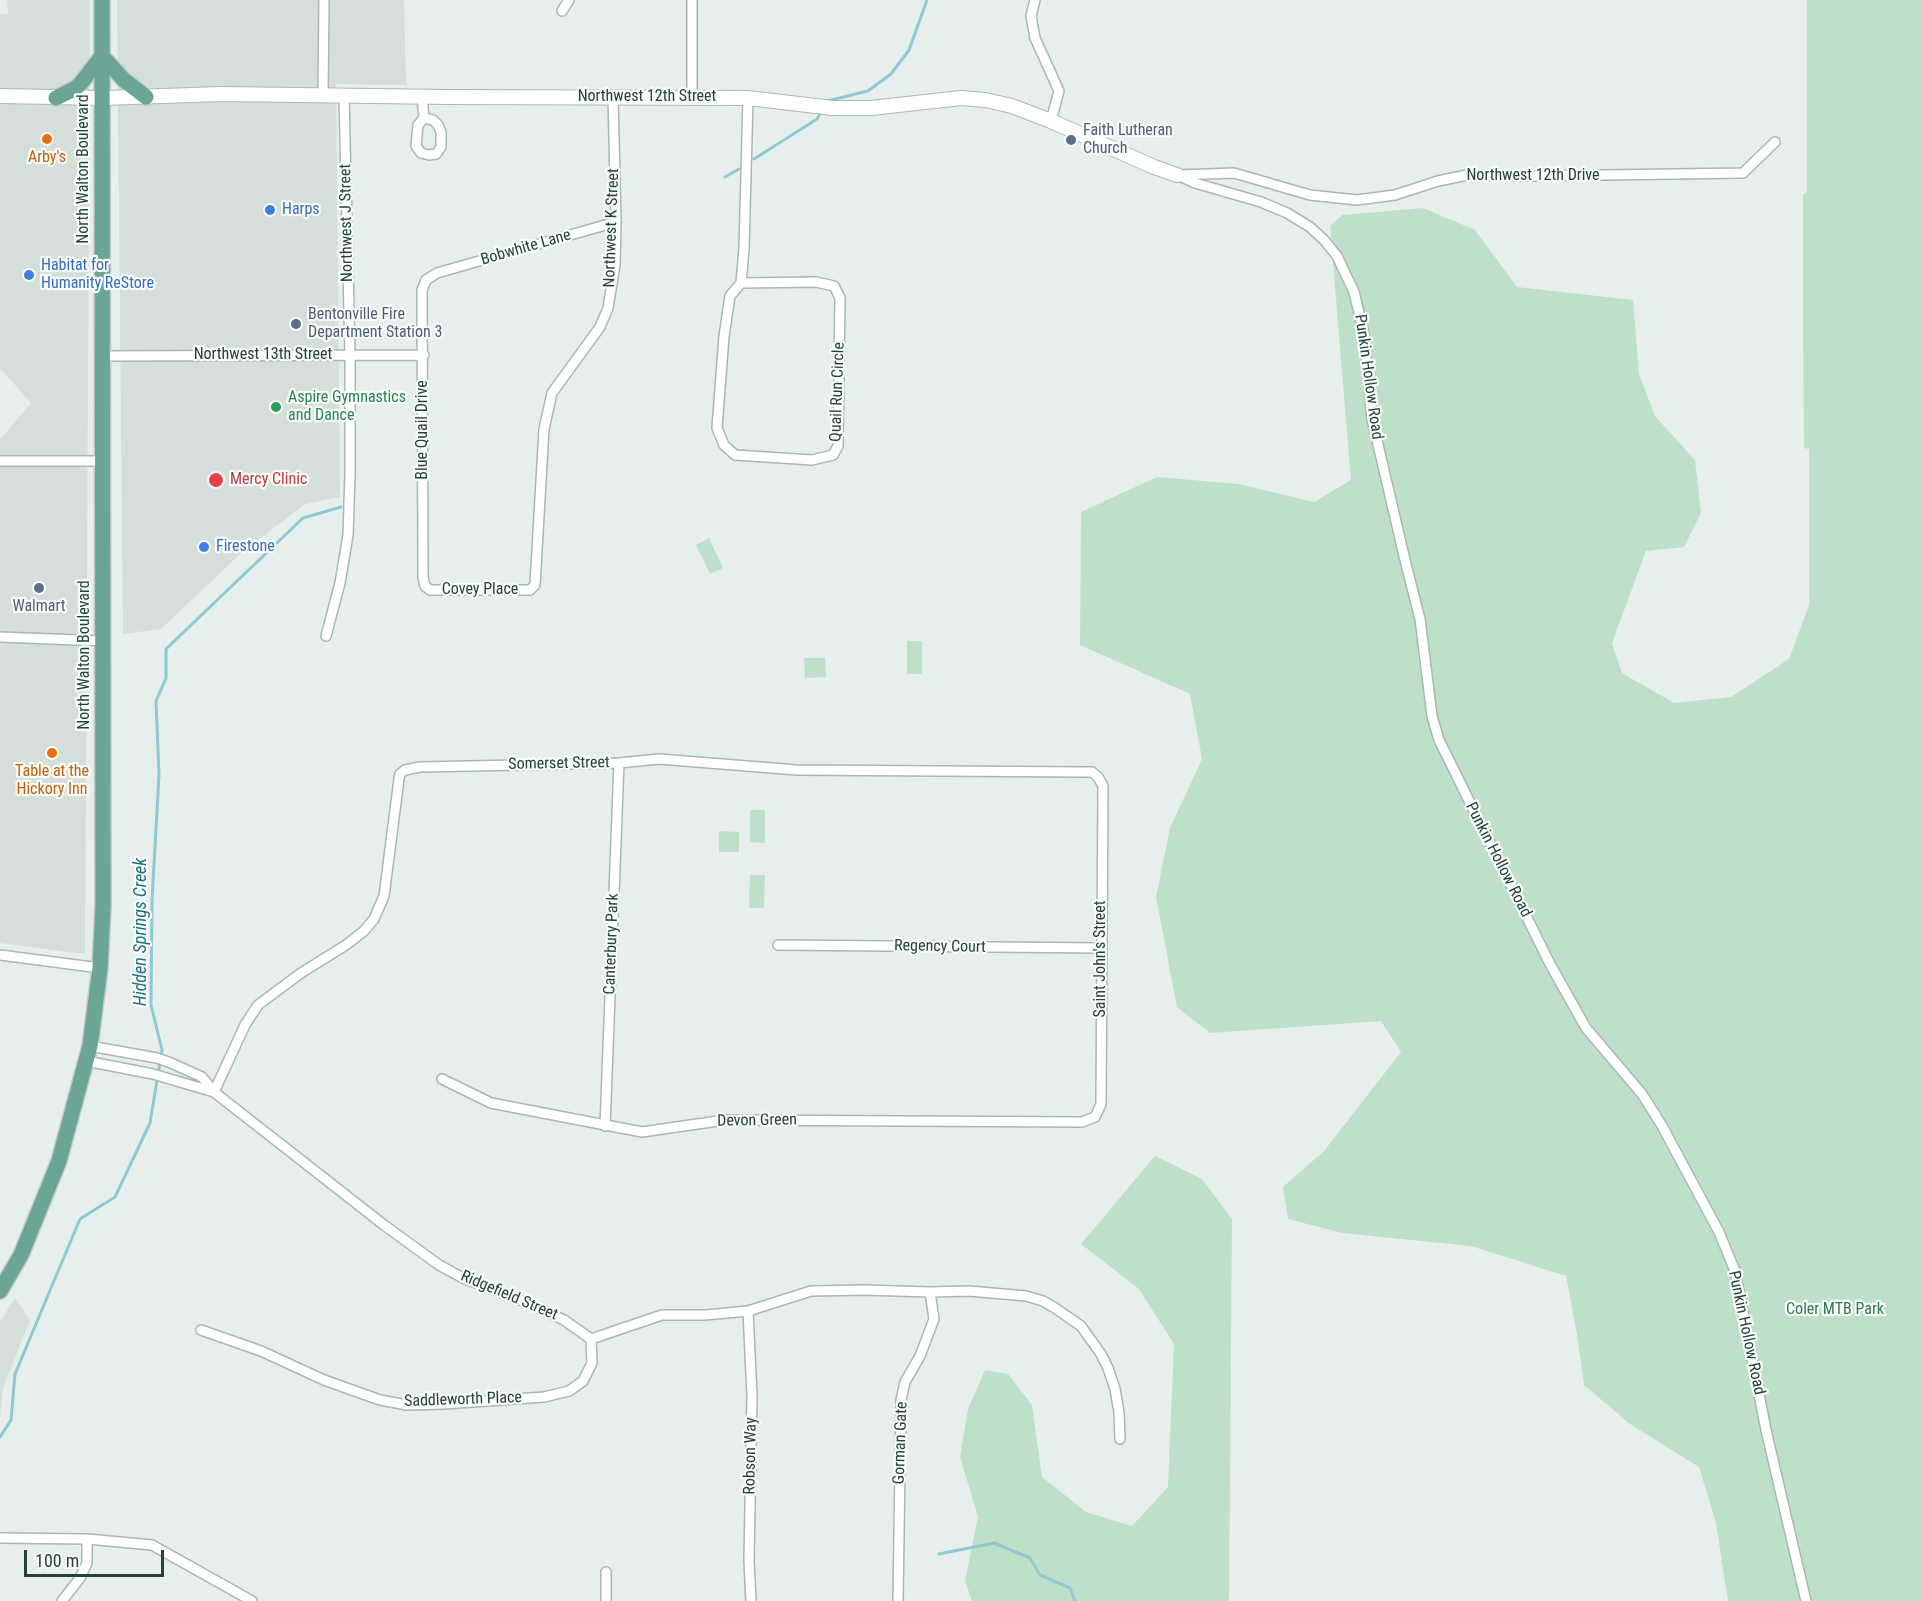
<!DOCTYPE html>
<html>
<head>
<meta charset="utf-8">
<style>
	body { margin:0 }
	#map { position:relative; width:1922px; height:1601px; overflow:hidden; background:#e6efeb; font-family:"Roboto Condensed",sans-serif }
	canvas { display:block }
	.scale { position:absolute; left:24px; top:1550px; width:140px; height:27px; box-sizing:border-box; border:3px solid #24423a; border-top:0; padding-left:8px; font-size:18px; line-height:21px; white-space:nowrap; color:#24423a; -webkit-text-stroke:4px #f7fbf9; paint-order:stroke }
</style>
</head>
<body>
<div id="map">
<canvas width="1922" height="1601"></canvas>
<div class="scale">100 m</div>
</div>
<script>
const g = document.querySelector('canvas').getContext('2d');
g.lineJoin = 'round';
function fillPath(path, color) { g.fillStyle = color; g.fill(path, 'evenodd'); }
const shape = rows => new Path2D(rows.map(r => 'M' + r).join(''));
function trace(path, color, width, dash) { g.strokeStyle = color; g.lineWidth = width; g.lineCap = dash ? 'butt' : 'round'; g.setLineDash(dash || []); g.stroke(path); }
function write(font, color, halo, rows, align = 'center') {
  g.font = font + ' "Roboto Condensed",sans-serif'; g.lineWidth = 4.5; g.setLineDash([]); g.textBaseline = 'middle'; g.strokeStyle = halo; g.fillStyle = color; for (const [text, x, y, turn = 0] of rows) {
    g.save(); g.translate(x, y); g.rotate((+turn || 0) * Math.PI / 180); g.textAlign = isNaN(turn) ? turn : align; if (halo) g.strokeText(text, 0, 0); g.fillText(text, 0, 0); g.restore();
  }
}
fillPath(shape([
	[7,0,90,0,85,954,0,943,0,440,31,403,0,368,0,14,8,14],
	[117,0,404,0,406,85,336,84,340,497,305,504,239,555,161,629,123,634],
	[15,1298,30,1320,3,1388,0,1417,0,1322]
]), '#d4dfda');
fillPath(shape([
	[1807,0,1922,0,1922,1601,1728,1601,1716,1523,1699,1467,1630,1424,1584,1385,1577,1334,1566,1276,1471,1246,1342,1233,1288,1219,1283,1187,1324,1151,1401,1052,1381,1021,1210,1033,1177,1007,1156,897,1170,828,1202,759,1190,694,1080,645,1081,512,1157,477,1239,484,1314,502,1351,480,1330,226,1342,215,1423,208,1475,230,1517,287,1633,300,1639,374,1655,416,1695,460,1701,513,1684,547,1646,551,1612,643,1622,673,1674,703,1731,697,1789,659,1809,605,1809,449,1804,448,1803,321,1803,195,1807,192],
	[709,538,723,568,710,574,696,545],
	[907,641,922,641,922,674,907,674],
	[804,658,825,658,826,677,805,678],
	[750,810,765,810,765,843,750,842],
	[719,831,739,832,739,852,719,852],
	[750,875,765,875,764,908,749,908],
	[1155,1156,1202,1179,1232,1219,1229,1601,972,1601,965,1581,978,1517,960,1457,968,1409,985,1370,1008,1374,1032,1405,1042,1477,1086,1512,1132,1526,1168,1487,1174,1344,1139,1289,1081,1244]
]), '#bfe0c8');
trace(shape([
	[827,101,868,91,891,74,909,50,927,0],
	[754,159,817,119,820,114],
	[725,177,739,169],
	[0,1437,11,1420,15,1374,80,1219,115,1197,150,1123,162,1050,151,1005,152,900,159,775,156,701,166,678,166,649,303,518,341,507],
	[939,1554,994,1543,1030,1558,1040,1575,1070,1588,1075,1601]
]), '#8ec9d4', 3);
const street = shape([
	[692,0,692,97],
	[1035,0,1031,16,1035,38,1059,91,1051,121],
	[562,11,569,0],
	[323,95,324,0],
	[422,97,424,118,418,125,416,146,421,153,429,155,436,154,441,147,441,132,438,125,433,120,424,118],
	[613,97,616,222,615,265,608,308,600,327,552,393,544,429,535,585,530,590,430,590,425,586,423,577,422,290,426,280,437,273,616,222],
	[1177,175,1195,183,1261,202,1287,213,1310,227,1324,240,1337,256,1354,292,1364,334,1372,419,1405,560,1420,619,1432,716,1439,740,1550,964,1586,1028,1642,1094,1661,1124,1719,1232,1735,1271,1766,1430,1806,1601],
	[1179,175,1234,173,1310,195,1357,200,1395,195,1438,181,1467,175,1536,176,1743,173,1775,142],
	[816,282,834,286,840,298,838,446,833,455,812,460,735,455,724,445,717,428,724,336,730,296,741,283,816,282],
	[741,283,744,249,748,98],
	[102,356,424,355],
	[0,461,102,461],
	[326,636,340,583,348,535,350,474,350,355,344,95],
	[0,637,103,641],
	[778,945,1101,948],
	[0,955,100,968],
	[90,1046,157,1058,171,1063,202,1077,214,1092,384,1225,439,1265,465,1279,525,1302,564,1320,591,1339],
	[86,1061,153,1074,214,1092],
	[214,1092,245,1025,258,1005,301,973,346,945,364,931,374,919,384,896,399,779,400,774,405,770,420,767,619,763,659,759,797,770,1083,772,1092,772,1098,777,1103,786,1101,1104,1095,1117,1082,1122,725,1120,642,1132,491,1103,442,1079],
	[605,1126,619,763],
	[748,1311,752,1395,749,1561,751,1601],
	[201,1330,261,1351,324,1380,380,1400,407,1405,444,1404,544,1397,569,1391,583,1381,592,1363,591,1339],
	[591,1339,662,1315,705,1315,748,1311,811,1291,864,1290,930,1292,969,1291,1026,1296,1043,1301,1055,1308,1081,1326,1101,1354,1108,1368,1115,1389,1119,1412,1120,1439],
	[0,1538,87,1539,152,1545,252,1601],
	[606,1572,606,1601],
	[62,1601,80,1578,87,1563,87,1539],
	[898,1601,901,1400,905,1382,920,1356,934,1319,930,1292]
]);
const secondary = shape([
	[0,96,103,98,221,94,448,97,748,98,833,108,871,108,961,98,985,100,1012,106,1051,121,1154,167,1177,175]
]);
const primary = shape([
	[56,98,76,88,81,83,102,56,124,80,146,97],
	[0,1291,21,1255,59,1161,90,1046,100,968,103,907,102,0]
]);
trace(street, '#a8b8b2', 12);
trace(secondary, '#a4bbb3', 16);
trace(primary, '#c2cac8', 18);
trace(street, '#fff', 9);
trace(secondary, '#fff', 14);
trace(primary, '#6aa596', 15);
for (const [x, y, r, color] of [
	[47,139,6,"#e8710a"],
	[1071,140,6,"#5c6f8a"],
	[270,210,6,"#3f7fe0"],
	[29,275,6,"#3f7fe0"],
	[296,324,6,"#5c6f8a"],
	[276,407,6,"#2e9e5b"],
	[216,480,8,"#e0444e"],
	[204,547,6,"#3f7fe0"],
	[39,588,6,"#5c6f8a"],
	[52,753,6,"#e8710a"]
]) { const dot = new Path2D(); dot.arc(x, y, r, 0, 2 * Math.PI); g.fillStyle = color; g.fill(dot); trace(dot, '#f7fbf9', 2); }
write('16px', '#24423a', '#f7fbf9', [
	["Northwest 12th Street",647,97],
	["North Walton Boulevard",84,169,-90],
	["Northwest 12th Drive",1533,176],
	["Northwest J Street",347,223,-91],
	["Northwest K Street",612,228,-88],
	["Bobwhite Lane",526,248,-16],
	["Northwest 13th Street",263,355],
	["Punkin Hollow Road",1368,377,82],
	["Quail Run Circle",838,392,-88],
	["Blue Quail Drive",423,430,-90],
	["Covey Place",480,590],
	["North Walton Boulevard",85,655,-90],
	["Somerset Street",559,764,-1],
	["Punkin Hollow Road",1498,860,63],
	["Canterbury Park",612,944,-88],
	["Regency Court",940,947,1],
	["Saint John's Street",1101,959,-90],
	["Devon Green",757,1121,-1],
	["Ridgefield Street",509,1296,23],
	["Punkin Hollow Road",1746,1333,78],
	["Saddleworth Place",463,1400,-2],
	["Gorman Gate",901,1443,-88],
	["Robson Way",751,1456,-89]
]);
write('16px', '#4e5e75', '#f7fbf9', [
	["Faith Lutheran",1083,131],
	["Church",1083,149],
	["Bentonville Fire",308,315],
	["Department Station 3",308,333],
	["Walmart",39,607,"center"]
], 'left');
write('16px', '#c56008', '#f7fbf9', [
	["Arby's",47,158],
	["Table at the",52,772],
	["Hickory Inn",52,790]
]);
write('16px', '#366cbe', '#f7fbf9', [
	["Harps",282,210],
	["Habitat for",41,266],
	["Humanity ReStore",41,284],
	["Firestone",216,547]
], 'left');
write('16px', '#27864d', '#f7fbf9', [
	["Aspire Gymnastics",288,398],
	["and Dance",288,416]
], 'left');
write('16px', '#be3a42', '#f7fbf9', [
	["Mercy Clinic",230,480]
], 'left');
write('16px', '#2d7a4b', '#f7fbf9', [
	["Coler MTB Park",1835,1310]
]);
write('italic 18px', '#1c6f80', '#f7fbf9', [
	["Hidden Springs Creek",141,932,-90]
]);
</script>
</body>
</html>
